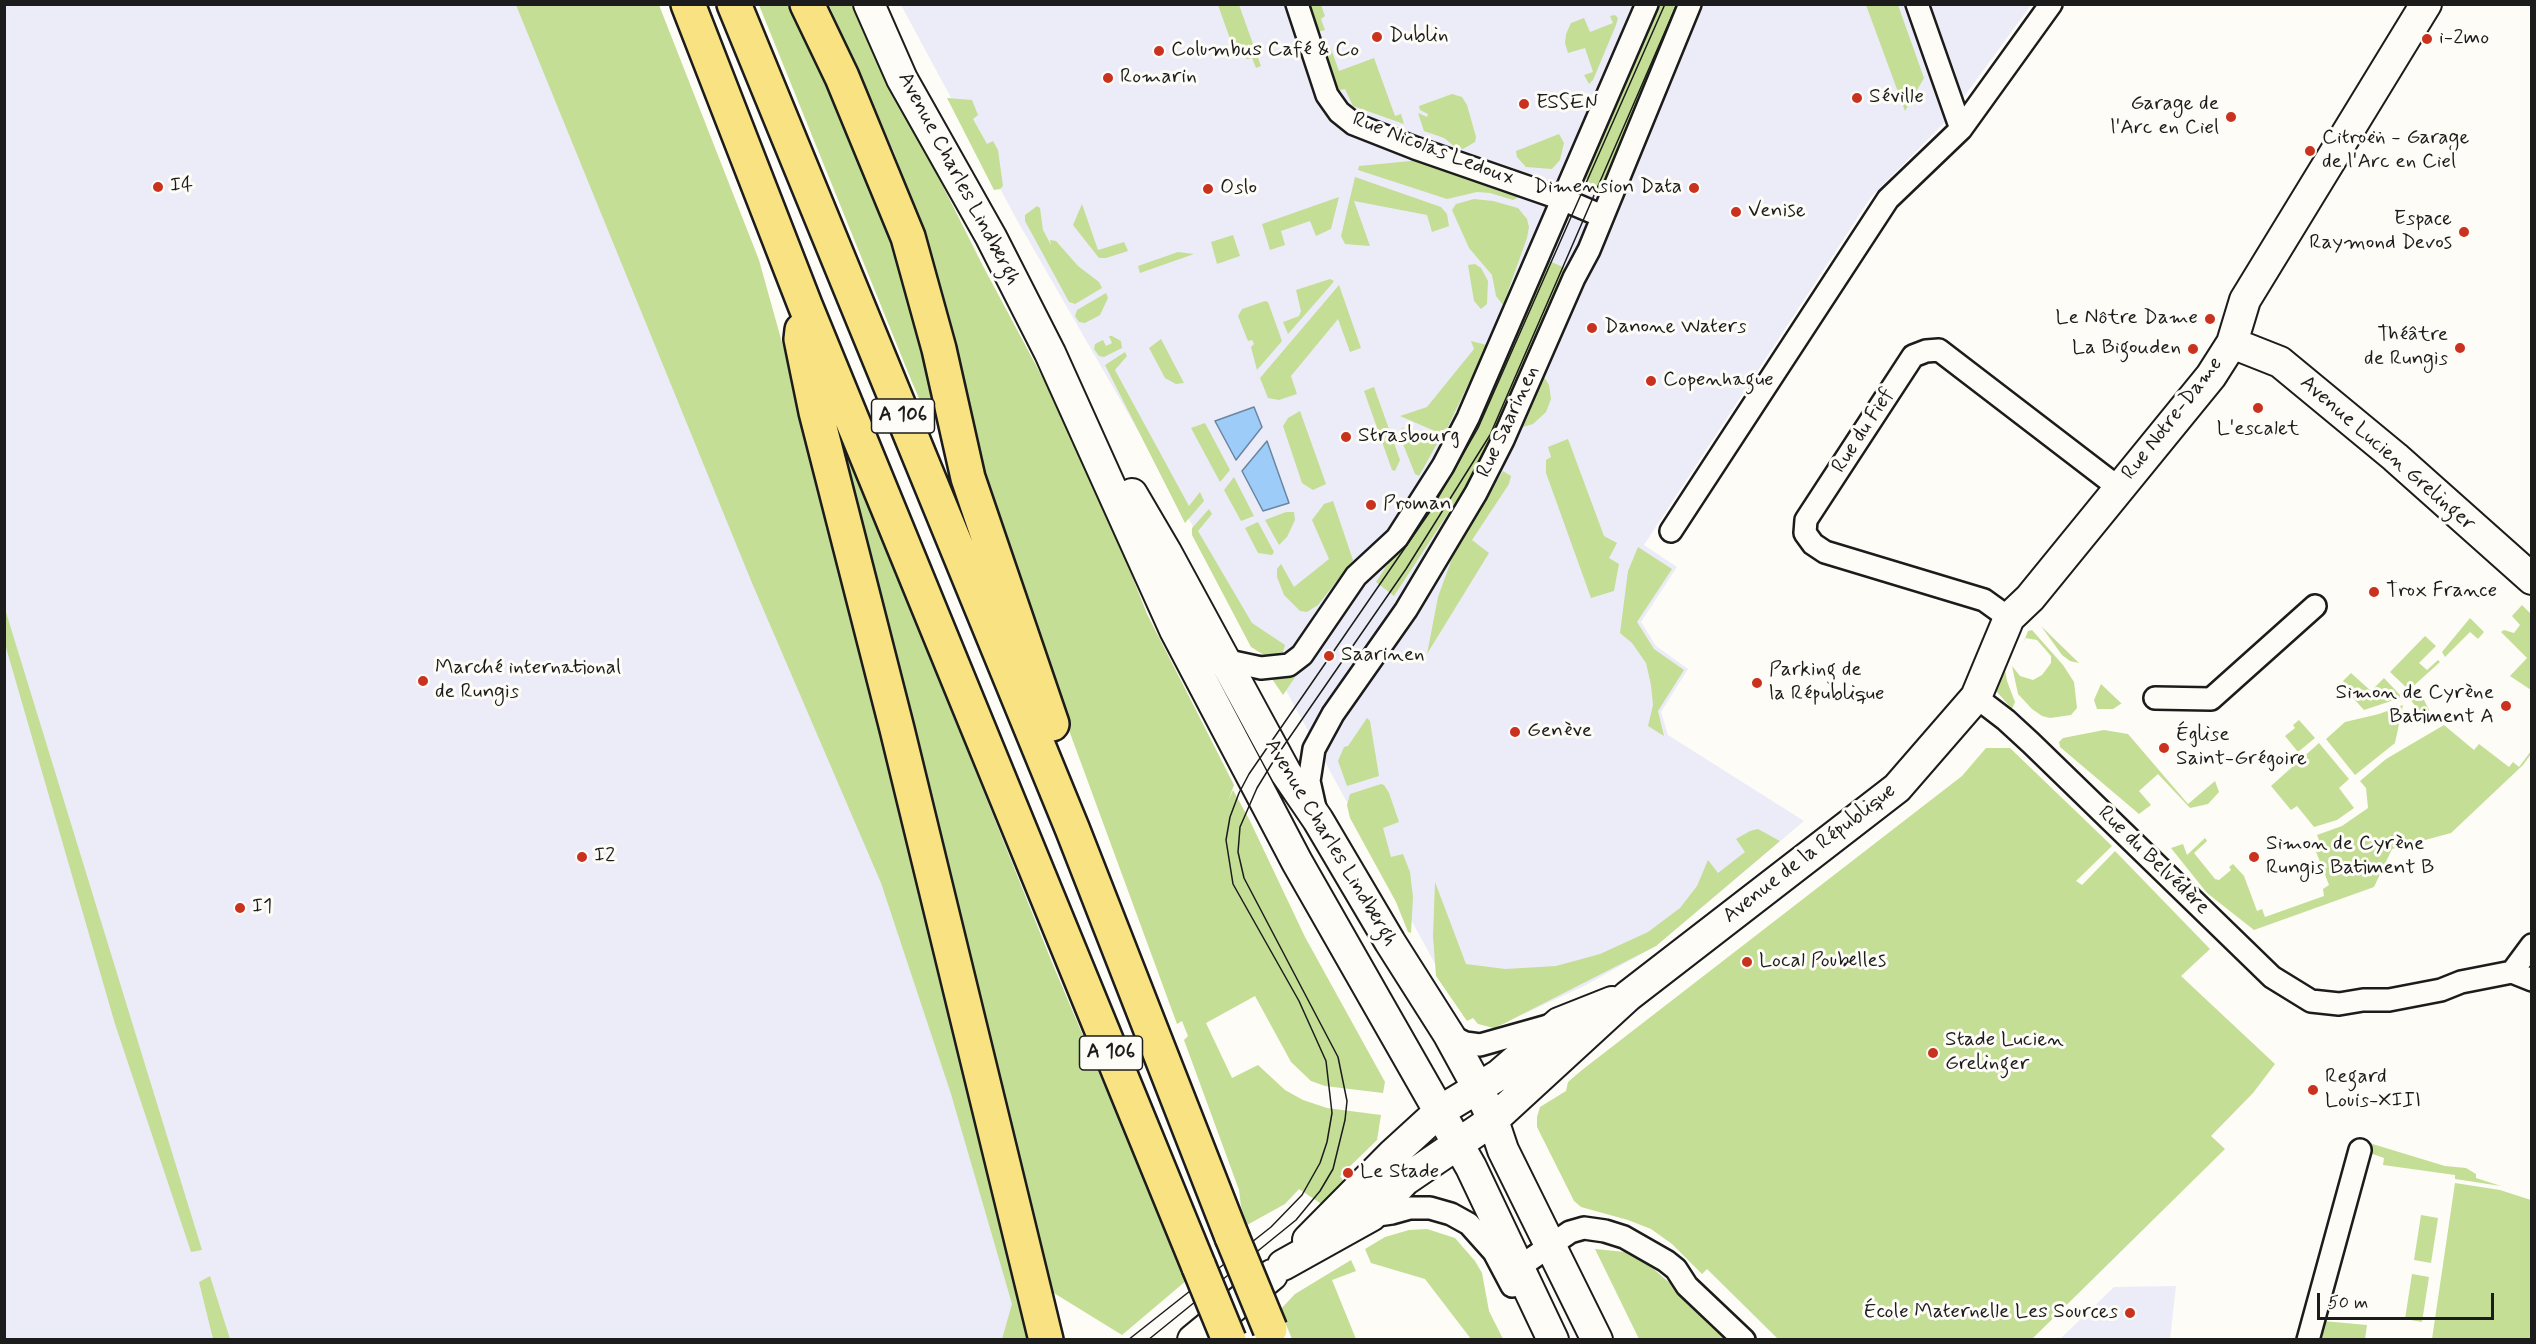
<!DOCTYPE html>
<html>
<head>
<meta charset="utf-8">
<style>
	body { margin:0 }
	#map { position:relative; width:2536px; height:1344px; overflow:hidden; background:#fdfcf7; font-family:Mynerve,sans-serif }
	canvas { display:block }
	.frame { position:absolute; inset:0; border:6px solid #1c1c1c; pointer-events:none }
	.scale { position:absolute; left:2317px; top:1293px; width:177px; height:27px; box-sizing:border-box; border:3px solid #1c1c1c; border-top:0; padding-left:8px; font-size:18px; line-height:21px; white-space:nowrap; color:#1c1c1c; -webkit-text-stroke:4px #fdfcf7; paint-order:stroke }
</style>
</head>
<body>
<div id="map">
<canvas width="2536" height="1344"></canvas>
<div class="frame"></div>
<div class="scale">50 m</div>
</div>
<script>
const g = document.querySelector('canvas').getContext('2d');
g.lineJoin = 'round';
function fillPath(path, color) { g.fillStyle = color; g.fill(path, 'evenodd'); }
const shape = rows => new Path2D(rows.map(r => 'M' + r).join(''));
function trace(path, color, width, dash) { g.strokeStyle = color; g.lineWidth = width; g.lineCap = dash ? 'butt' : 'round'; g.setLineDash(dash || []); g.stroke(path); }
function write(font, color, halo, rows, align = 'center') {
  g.font = font + ' Mynerve,sans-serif'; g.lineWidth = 6; g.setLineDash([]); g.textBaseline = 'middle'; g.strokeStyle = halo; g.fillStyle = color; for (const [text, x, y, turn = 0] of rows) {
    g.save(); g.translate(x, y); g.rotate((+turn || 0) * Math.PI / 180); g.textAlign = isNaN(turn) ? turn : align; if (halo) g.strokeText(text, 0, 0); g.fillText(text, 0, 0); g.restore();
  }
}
fillPath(shape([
	[5,5,609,5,951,1053,1021,1339,5,1340],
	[901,5,2031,5,1947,120,1871,197,1644,545,1677,567,1641,622,1656,646,1688,669,1661,712,1668,735,1804,821,1656,946,1586,985,1524,1014,1452,995,1263,648,1018,222],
	[2176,1286,2170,1339,2060,1339,2114,1287]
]), '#ececf8');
fillPath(shape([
	[516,5,659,5,759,260,864,637,1033,1339,1002,1339,1012,1304,951,1094,881,883,752,583],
	[759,5,792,5,865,151,939,395,932,405,921,403,912,382],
	[829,5,852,5,983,266,1117,517,1112,525,1147,614,1234,785,1228,801,1233,790,1250,821,1305,937,1385,1082,1383,1093,1325,1086,1311,1081,1291,1062,1255,996,1206,1023,1232,1078,1258,1065,1285,1090,1303,1100,1327,1108,1381,1115,1377,1140,1340,1176,1345,1183,1323,1205,1299,1189,1285,1204,1247,1225,1241,1206,1239,1190,1184,1040,1188,1036,1182,1021,1177,1024,1027,616,989,487,953,346,917,217,894,152],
	[1218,5,1239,5,1261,66,1256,68,1252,58,1247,59,1234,50],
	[1307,5,1321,5,1325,16,1321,19,1325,30,1317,32],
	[1659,5,1684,5,1600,196,1585,177],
	[1866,5,1898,5,1924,78,1905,111],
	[1615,15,1618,18,1616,25,1593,80,1589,84,1584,75,1593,72,1585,48,1568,53,1565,43,1566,34,1571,23,1584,18,1590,32,1613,23,1610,16],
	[1330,46,1339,71,1374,58,1395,116,1401,114,1404,124,1353,106,1345,89,1335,91,1320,49],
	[1452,94,1462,97,1467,105,1476,137,1475,142,1463,149,1455,147,1444,138,1424,131,1418,113,1427,117,1428,114,1420,110,1419,106],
	[947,98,972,100,978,115,973,119,987,144,993,141,998,150,1003,186,1000,189,994,190],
	[1559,134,1564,143,1560,160,1552,169,1526,167,1517,157,1516,151],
	[1421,160,1427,162,1521,196,1513,200,1490,193,1477,192,1447,199,1358,170,1359,166],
	[1355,177,1441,207,1447,214,1449,226,1432,232,1427,215,1354,201,1370,246,1345,244,1341,236],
	[1339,197,1331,229,1316,236,1310,221,1281,231,1285,245,1270,250,1262,224],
	[1474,199,1493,201,1518,208,1527,219,1529,227,1527,238,1503,305,1496,296,1492,275,1469,248,1452,210,1456,204],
	[1082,204,1098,250,1124,242,1128,251,1106,258,1099,258,1073,225],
	[1037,206,1040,208,1043,230,1051,245,1050,240,1056,241,1078,266,1099,282,1102,288,1075,304,1069,302,1025,221,1025,215],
	[1233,235,1240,256,1217,264,1211,242],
	[1178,252,1194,254,1140,273,1138,266],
	[1549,261,1570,270,1488,445,1462,492,1394,596,1376,582,1450,468,1502,365],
	[1475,264,1481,268,1488,281,1487,304,1481,309,1474,301,1468,265],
	[1330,279,1334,281,1331,285,1288,334,1283,322,1299,316,1301,311,1296,290],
	[1339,285,1361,348,1350,352,1338,319,1291,376,1297,394,1279,400,1268,398,1260,378],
	[1106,293,1108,298,1100,315,1085,323,1079,322,1075,316,1077,310],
	[1265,301,1268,302,1282,341,1257,370,1251,347,1254,344,1252,340,1248,341,1238,316,1242,309],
	[1112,336,1121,341,1122,348,1104,357,1099,356,1094,349,1095,344,1103,340,1106,346,1112,343,1109,336],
	[1161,339,1184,383,1176,384,1165,378,1149,348],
	[1471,341,1487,345,1444,435,1400,416,1427,407,1474,349],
	[1125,352,1127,356,1115,370,1189,506,1200,492,1204,501,1185,523,1105,365],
	[1544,377,1549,385,1551,399,1546,412,1533,424,1523,427],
	[1374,387,1400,460,1395,471,1392,470,1364,391],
	[1300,411,1326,484,1313,490,1302,483,1283,426,1288,418],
	[1205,423,1230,470,1220,482,1191,428],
	[1402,428,1438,442,1419,476,1415,474,1399,434],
	[1568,439,1604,536,1617,543,1609,558,1619,564,1614,591,1591,598,1546,473,1546,460,1551,457,1548,447],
	[852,446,939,680,1053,965,1187,1280,1122,1335,1049,1290,840,450],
	[1503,471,1511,476,1509,484,1472,540,1489,553,1427,654,1438,597,1455,550],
	[1234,477,1254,516,1241,521,1224,490],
	[1333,501,1353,560,1318,605,1307,612,1300,611,1284,595,1277,577,1277,569,1281,564,1294,587,1329,559,1312,520,1324,504],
	[1209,509,1212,514,1198,531,1252,623,1285,645,1283,652,1264,655,1251,647,1192,535,1192,528],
	[1286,512,1294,512,1295,520,1287,537,1279,545,1265,520],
	[1258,522,1274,552,1272,555,1258,553,1245,528],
	[1638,547,1672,569,1637,622,1654,649,1684,670,1658,711,1664,736,1648,726,1653,705,1651,685,1646,663,1632,643,1620,633,1628,571],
	[2522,605,2531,614,2531,690,2510,676,2527,658,2501,632,2504,630,2514,633,2520,625,2512,616],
	[4,609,5,609,202,1250,191,1252,115,1024,5,644],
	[2470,618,2484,632,2478,639,2470,632,2445,657,2442,652],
	[2041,626,2079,663,2070,661,2062,655],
	[2032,630,2063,665,2074,682,2077,708,2071,715,2050,718,2042,716,2032,709,2018,694,2012,666,2020,676,2033,680,2042,675,2051,663,2051,656,2037,640,2025,638,2023,644,2028,631],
	[2425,636,2436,646,2419,663,2427,670,2438,660,2440,662,2409,690,2390,672],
	[1304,664,1283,695,1270,676],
	[2004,664,2007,681,2015,702,2012,709,1997,692,1996,686],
	[2351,673,2371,691,2384,678,2400,695,2400,698,2364,710,2345,689,2348,687,2343,681],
	[2101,684,2121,703,2122,703,2113,709,2097,709,2094,700],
	[2420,692,2432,716,2438,720,2429,725,2410,699],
	[2403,705,2395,743,2355,775,2326,739,2345,722,2379,714],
	[1367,718,1370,721,1379,776,1347,786,1338,761,1344,747,1348,746],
	[2299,720,2315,738,2298,752,2285,736,2295,728,2293,725],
	[2444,725,2474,750,2479,744,2509,767,2513,762,2519,767,2531,751,2531,754,2523,765,2451,833,2392,849,2374,887,2254,930,2207,893,2171,848,2183,844,2187,855,2205,838,2207,841,2194,853,2215,879,2219,880,2231,870,2229,867,2233,864,2244,876,2257,911,2262,909,2265,917,2324,896,2323,889,2329,885,2315,849,2321,845,2317,835,2342,826,2368,808,2366,788,2360,781,2386,759],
	[2104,730,2128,734,2188,804,2215,781,2219,792,2208,804,2190,808,2158,774,2139,791,2151,805,2139,814,2060,747,2059,742,2063,738],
	[2319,743,2349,779,2339,788,2354,808,2337,820,2314,827,2297,806,2291,810,2271,786],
	[1986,748,2010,748,2112,846,2076,881,2082,885,2115,851,2210,949,2181,976,2275,1064,2253,1093,2211,1136,2225,1149,2032,1339,1778,1339,1707,1269,1702,1274,1672,1244,1651,1229,1628,1220,1581,1207,1574,1201,1537,1127,1537,1117,1540,1107,1566,1091,1568,1082,1582,1070,1962,776],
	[1381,784,1384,785,1389,793,1399,822,1383,828,1391,857,1403,854,1410,872,1413,897,1411,933,1408,932,1396,902,1350,818,1347,805,1350,794],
	[1758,829,1780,841,1656,946,1505,1023,1494,1028,1478,1024,1473,1018,1467,1021,1436,976,1433,936,1435,882,1466,964,1505,969,1556,966,1600,954,1648,932,1680,908,1697,886,1708,860,1718,873,1745,852,1736,839,1750,831],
	[2356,1139,2445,1166,2466,1168,2476,1174,2476,1178,2501,1186,2455,1179,2455,1175,2383,1165,2384,1158,2353,1147],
	[2455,1183,2500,1190,2531,1200,2531,1339,2432,1339],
	[2421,1215,2438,1218,2431,1263,2414,1260],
	[1427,1229,1455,1238,1475,1261,1482,1273,1489,1311,1503,1339,1471,1339,1425,1279,1371,1263,1365,1249,1385,1237,1409,1230],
	[1595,1249,1625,1252,1650,1266,1678,1290,1727,1339,1639,1339],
	[1351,1260,1356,1271,1332,1280,1356,1339,1292,1339,1280,1310,1295,1294],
	[2412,1274,2429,1277,2422,1322,2405,1319],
	[210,1276,230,1339,213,1339,199,1282],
	[2323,1321,2367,1325,2365,1339,2317,1340]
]), '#c4de95');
const water = shape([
	[1254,407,1262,427,1236,460,1215,421,1254,407],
	[1267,441,1289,503,1263,511,1242,471,1267,441]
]);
fillPath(water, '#9dccf9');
trace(water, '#6986a1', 1.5);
const street = shape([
	[1297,4,1327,95,1339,112,1354,124,1415,148,1562,199,1602,216],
	[1917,4,1961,129],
	[1671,531,1888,199,1961,129,2051,4],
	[2009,618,1984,600,1825,552,1813,544,1805,533,1806,520,1913,356,1926,351,1939,350,2119,488],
	[1224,660,1261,668,1289,665,1302,655,1356,576,1397,538,1443,466,1468,418,1647,4],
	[1976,697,2006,720,2031,743,2272,977,2311,1001,2339,1004,2363,1000,2389,1000,2441,990,2461,982,2512,972,2532,945],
	[2155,698,2211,699,2315,606],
	[1315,808,1309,781,1314,749,1333,714,1406,610,1476,493,1503,440,1574,278,1589,250,1690,4],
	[2512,972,2532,980],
	[1449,1035,1465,1043,1480,1045,1551,1025],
	[1371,1216,1392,1213,1410,1208,1430,1208,1451,1214,1469,1224,1494,1252,1512,1286],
	[1518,1268,1570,1232,1584,1228,1605,1231,1624,1237,1666,1261,1676,1269,1687,1286,1744,1340],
	[2308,1340,2360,1150]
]);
const secondary = shape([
	[869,4,902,79,991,237,1050,353,1175,630,1297,862,1471,1167,1553,1340],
	[2232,343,2280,362,2395,457,2532,579],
	[1132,494,1166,552,1286,773,1318,820,1390,942,1449,1035,1478,1088,1493,1120,1503,1150,1597,1340],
	[1308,1240,1393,1154,1440,1111,1499,1075,1559,1023,1612,1002],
	[1283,1265,1371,1216,1405,1180,1493,1120,1628,996,1897,788,1976,697,2009,618,2030,598,2211,376,2232,343,2245,300,2426,4],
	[1193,1340,1272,1275]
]);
const highway = shape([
	[688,4,805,305,1199,1267],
	[734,4,1072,828,1232,1237],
	[807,4,842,77,908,237,939,349,968,478,1052,724],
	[802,330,801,339,816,412,897,729,1046,1340]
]);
trace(street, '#1c1c1c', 26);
trace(secondary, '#1c1c1c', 34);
trace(highway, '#1c1c1c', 38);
trace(street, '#fdfcf7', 21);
trace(secondary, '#fdfcf7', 30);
trace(highway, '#f8e281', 33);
trace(shape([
	[1128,1340,1271,1227,1302,1195,1320,1163,1327,1142,1332,1113,1326,1061,1299,1001,1233,884,1226,840,1230,817,1239,793,1249,774,1431,510,1478,428,1665,4],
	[1148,1340,1296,1220,1320,1191,1333,1169,1345,1120,1347,1101,1338,1057,1244,878,1238,852,1240,827,1257,788,1276,757,1406,569,1490,435,1677,4]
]), '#1c1c1c', 1.5);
const highwayBridge = shape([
	[1232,1237,1270,1329],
	[1199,1267,1229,1340]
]);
trace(highwayBridge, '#1c1c1c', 38, []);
trace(highwayBridge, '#f8e281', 33);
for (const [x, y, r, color] of [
	[1377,37,6,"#c8321e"],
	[2427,39,6,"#c8321e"],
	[1159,51,6,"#c8321e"],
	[1108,78,6,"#c8321e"],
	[1857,98,6,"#c8321e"],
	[1524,104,6,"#c8321e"],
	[2231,117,6,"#c8321e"],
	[2310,151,6,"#c8321e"],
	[158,187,6,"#c8321e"],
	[1694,188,6,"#c8321e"],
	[1208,189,6,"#c8321e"],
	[1736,212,6,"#c8321e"],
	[2464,232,6,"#c8321e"],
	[2210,319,6,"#c8321e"],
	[1592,328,6,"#c8321e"],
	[2460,348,6,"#c8321e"],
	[2193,349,6,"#c8321e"],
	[1651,381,6,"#c8321e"],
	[2258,408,6,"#c8321e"],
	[1346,437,6,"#c8321e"],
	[1371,505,6,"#c8321e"],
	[2374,592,6,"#c8321e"],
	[1329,656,6,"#c8321e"],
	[423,681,6,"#c8321e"],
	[1757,683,6,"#c8321e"],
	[2506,706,6,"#c8321e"],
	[1515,732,6,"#c8321e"],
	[2164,748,6,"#c8321e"],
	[582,857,6,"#c8321e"],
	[2254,857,6,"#c8321e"],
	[240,908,6,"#c8321e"],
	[1747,962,6,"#c8321e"],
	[1933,1053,6,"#c8321e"],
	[2313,1090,6,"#c8321e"],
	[1348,1173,6,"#c8321e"],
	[2130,1313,6,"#c8321e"]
]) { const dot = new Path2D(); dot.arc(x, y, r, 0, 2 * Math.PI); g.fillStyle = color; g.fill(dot); trace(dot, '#fdfcf7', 2); }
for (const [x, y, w] of [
	[903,416,63],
	[1111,1053,63]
]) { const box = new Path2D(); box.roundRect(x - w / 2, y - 17, w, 34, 4.5); g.fillStyle = '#fdfcf7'; g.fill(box); trace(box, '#1c1c1c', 1.5); }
write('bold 20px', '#1c1c1c', null, [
	["A 106",903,416],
	["A 106",1111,1053]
]);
write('21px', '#1c1c1c', '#fdfcf7', [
	["Dublin",1389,37],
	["i-2mo",2439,39],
	["Columbus Café & Co",1171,51],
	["Romarin",1120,78],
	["Séville",1869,98],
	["ESSEN",1536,104],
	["Garage de",2219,105,"right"],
	["l'Arc en Ciel",2219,129,"right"],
	["Citroën - Garage",2322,139],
	["de l'Arc en Ciel",2322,163],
	["I4",170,187],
	["Dimension Data",1682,188,"right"],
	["Oslo",1220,189],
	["Venise",1748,212],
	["Espace",2452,220,"right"],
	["Raymond Devos",2452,244,"right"],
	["Le Nôtre Dame",2198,319,"right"],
	["Danone Waters",1604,328],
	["Théâtre",2448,336,"right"],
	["de Rungis",2448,360,"right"],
	["La Bigouden",2181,349,"right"],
	["Copenhague",1663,381],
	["L'escalet",2258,430,"center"],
	["Strasbourg",1358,437],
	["Proman",1383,505],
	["Trox France",2386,592],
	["Saarinen",1341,656],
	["Marché international",435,669],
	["de Rungis",435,693],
	["Parking de",1769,671],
	["la République",1769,695],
	["Simon de Cyrène",2494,694,"right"],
	["Batiment A",2494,718,"right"],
	["Genève",1527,732],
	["Église",2176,736],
	["Saint-Grégoire",2176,760],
	["Simon de Cyrène",2266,845],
	["Rungis Batiment B",2266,869],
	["I2",594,857],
	["I1",252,908],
	["Local Poubelles",1759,962],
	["Stade Lucien",1945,1041],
	["Grelinger",1945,1065],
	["Regard",2325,1078],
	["Louis-XIII",2325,1102],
	["Le Stade",1360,1173],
	["École Maternelle Les Sources",2118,1313,"right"]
], 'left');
write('21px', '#1c1c1c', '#fdfcf7', [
	["Rue Nicolas Ledoux",1433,150,21],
	["Avenue Charles Lindbergh",958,179,62],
	["Rue Notre-Dame",2173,419,-52],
	["Rue Saarinen",1509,422,-65],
	["Rue du Fief",1864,431,-57],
	["Avenue Lucien Grelinger",2387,454,41],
	["Avenue Charles Lindbergh",1330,843,59],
	["Avenue de la République",1810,854,-38],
	["Rue du Belvédère",2153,861,44]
]);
</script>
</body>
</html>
